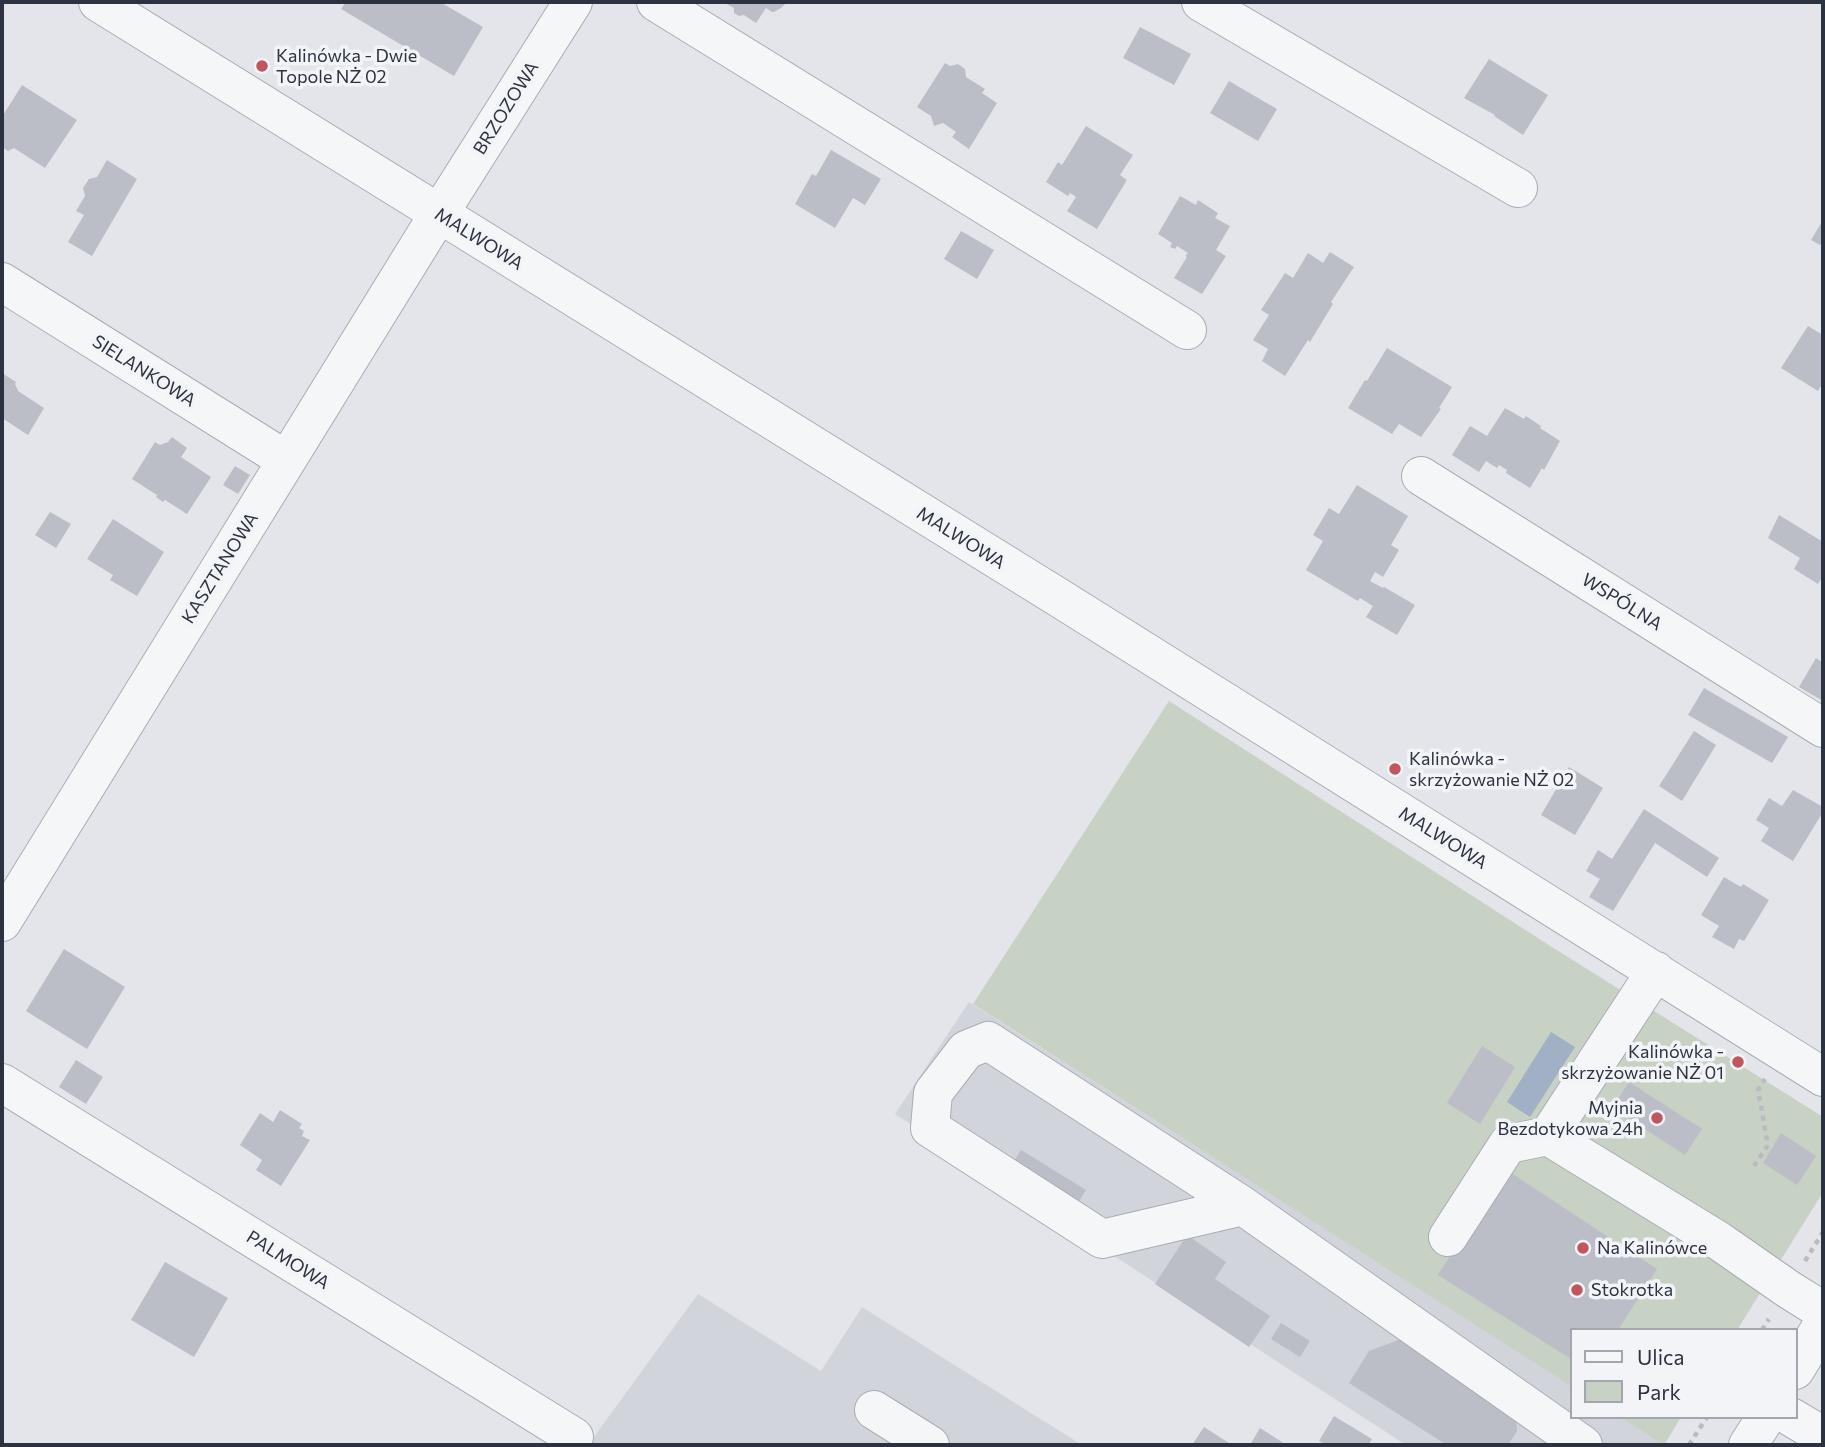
<!DOCTYPE html>
<html>
<head>
<meta charset="utf-8">
<style>
	body { margin:0 }
	#map { position:relative; width:1825px; height:1447px; overflow:hidden; background:#e3e5ea; font-family:Commissioner,sans-serif }
	canvas { display:block }
	.frame { position:absolute; inset:0; border:4px solid #2c3240; pointer-events:none }
	.legend { position:absolute; left:1570px; top:1328px; width:228px; height:91px; box-sizing:border-box; background:#f2f4f7; border:2px solid #a3a6ae; margin:0; padding:9px 12px; list-style:none; font-size:21px; color:#2c3240 }
	.legend li { display:flex; align-items:center; gap:14px; height:35px }
	.legend b { width:35px; border:2px solid #a3a6ae }
</style>
</head>
<body>
<div id="map">
<canvas width="1825" height="1447"></canvas>
<div class="frame"></div>
<ul class="legend">
<li><b style="height:9px;background:#f5f6f8"></b>Ulica</li>
<li><b style="height:19px;background:#c7d2c5"></b>Park</li>
</ul>
</div>
<script>
const g = document.querySelector('canvas').getContext('2d');
g.lineJoin = 'round';
function fillPath(path, color) { g.fillStyle = color; g.fill(path, 'evenodd'); }
const shape = rows => new Path2D(rows.map(r => 'M' + r).join(''));
function trace(path, color, width, dash) { g.strokeStyle = color; g.lineWidth = width; g.lineCap = dash ? 'butt' : 'round'; g.setLineDash(dash || []); g.stroke(path); }
function write(font, color, halo, rows, align = 'center') {
  g.font = font + ' Commissioner,sans-serif'; g.lineWidth = 7; g.setLineDash([]); g.textBaseline = 'middle'; g.strokeStyle = halo; g.fillStyle = color; for (const [text, x, y, turn = 0] of rows) {
    g.save(); g.translate(x, y); g.rotate((+turn || 0) * Math.PI / 180); g.textAlign = isNaN(turn) ? turn : align; if (halo) g.strokeText(text, 0, 0); g.fillText(text, 0, 0); g.restore();
  }
}
fillPath(shape([
	[1555,949,1823,1117,1823,1192,1737,1330,1571,1330,1571,1417,1681,1417,1664,1445,1406,1445,895,1114,969,1002,1370,1257],
	[698,1294,821,1371,862,1307,1082,1445,588,1445]
]), '#d1d4db');
fillPath(shape([
	[1169,701,1555,949,1823,1117,1823,1192,1737,1330,1571,1330,1571,1386,973,1004],
	[1620,1417,1681,1417,1664,1445]
]), '#c7d2c5');
fillPath(shape([
	[1551,1032,1575,1047,1530,1117,1507,1102]
]), '#a2b0c5');
fillPath(shape([
	[346,2,440,2,483,27,454,76,341,9],
	[723,2,787,2,781,8,774,12,772,12,766,8,756,23,744,15,739,16,734,13,734,8],
	[1140,27,1191,54,1174,85,1123,58],
	[1489,59,1548,95,1523,135,1494,116,1495,115,1464,98],
	[945,63,950,66,958,64,965,69,966,77,985,89,982,93,997,103,969,149,952,137,956,132,943,123,934,126,931,116,917,107],
	[1229,81,1277,109,1258,141,1210,113],
	[22,85,77,120,45,168,14,148,8,151,2,147,2,117],
	[1086,126,1133,155,1120,175,1127,180,1097,229,1067,211,1076,197,1070,193,1068,196,1046,182,1058,162,1062,165],
	[831,150,881,179,865,205,853,198,835,228,795,204,812,174,816,176],
	[107,160,137,179,92,256,68,242,84,215,76,211,85,196,83,188,89,179,97,177],
	[1180,196,1196,205,1198,200,1218,213,1215,218,1230,226,1216,250,1226,256,1202,294,1174,278,1187,257,1185,256,1188,253,1177,246,1175,249,1170,247,1172,243,1158,234],
	[1823,220,1823,239,1820,245,1811,240],
	[961,231,994,250,977,279,944,259],
	[1330,252,1354,267,1331,302,1333,304,1310,342,1308,340,1285,376,1262,361,1268,349,1253,340,1269,315,1261,310,1285,273,1293,278,1308,253,1323,263],
	[1808,326,1823,335,1823,382,1818,391,1781,368],
	[1387,348,1452,387,1439,408,1441,409,1421,437,1399,424,1392,434,1348,408,1365,380,1367,381],
	[2,373,16,382,15,384,18,391,44,408,28,435,2,418],
	[1505,408,1524,419,1526,416,1541,426,1540,428,1560,441,1544,470,1542,468,1530,488,1506,473,1507,470,1499,465,1497,468,1486,461,1479,472,1452,455,1470,426,1487,436],
	[172,437,187,448,181,457,211,477,187,514,165,500,163,502,156,497,157,495,132,479,155,442,160,445,168,442],
	[235,466,250,475,238,494,223,485],
	[1357,485,1408,516,1391,545,1399,550,1383,577,1375,572,1370,581,1383,588,1384,587,1415,605,1397,635,1366,617,1373,606,1360,598,1358,601,1306,570,1323,541,1313,535,1329,508,1339,514],
	[50,512,71,524,56,548,35,535],
	[1779,515,1823,542,1823,576,1818,584,1794,569,1800,558,1768,538],
	[113,519,164,552,137,596,110,580,113,575,87,559],
	[1816,658,1823,663,1823,701,1799,687],
	[1704,688,1788,737,1772,763,1688,715],
	[1694,731,1716,745,1682,801,1659,786],
	[1569,767,1603,788,1575,835,1541,815],
	[1793,790,1823,807,1823,812,1793,861,1761,841,1769,828,1756,820,1769,798,1782,806],
	[1644,809,1719,858,1707,877,1655,843,1613,911,1589,897,1600,879,1586,871,1598,850,1612,859],
	[1724,877,1741,887,1743,884,1769,900,1744,941,1739,939,1734,949,1712,937,1719,926,1701,915],
	[64,949,125,987,87,1049,26,1011],
	[1482,1046,1515,1067,1480,1124,1447,1103],
	[76,1060,103,1077,86,1104,59,1087],
	[1629,1082,1702,1129,1685,1155,1612,1108],
	[280,1110,302,1124,299,1128,304,1131,302,1136,310,1140,281,1186,256,1170,262,1160,240,1145,260,1113,273,1122],
	[1781,1133,1816,1156,1797,1185,1763,1163],
	[1021,1150,1086,1190,1073,1211,1008,1171],
	[1505,1169,1657,1269,1618,1330,1571,1330,1571,1359,1438,1275],
	[1187,1235,1226,1262,1215,1279,1270,1316,1249,1347,1155,1284],
	[165,1262,228,1298,194,1357,131,1320],
	[1281,1323,1310,1341,1300,1357,1271,1339],
	[1401,1339,1516,1418,1517,1431,1508,1445,1447,1445,1349,1383,1369,1351],
	[1334,1416,1372,1439,1368,1445,1326,1445,1319,1441],
	[1204,1427,1232,1445,1192,1445],
	[1260,1428,1282,1442,1281,1445,1250,1445]
]), '#bbbec6');
const minor = shape([
	[98,2,1061,599,1823,1077],
	[656,2,1187,330],
	[1201,2,1518,188],
	[2,282,286,460],
	[1421,476,1823,728],
	[2,922,425,236,573,2],
	[1656,971,1548,1136,1719,1241,1788,1289,1823,1311],
	[2,1083,574,1437],
	[1243,1206,1102,1239,930,1128,933,1093,966,1050,988,1041,1243,1206,1583,1445],
	[1448,1237,1508,1144,1548,1136],
	[1795,1370,1823,1324],
	[874,1410,930,1445],
	[1791,1417,1823,1436],
	[1748,1445,1766,1417]
]);
trace(minor, '#a8acb4', 40);
trace(shape([
	[1754,1166,1768,1145,1758,1090,1765,1079],
	[1805,1261,1823,1232],
	[1762,1330,1769,1319],
	[1689,1445,1707,1417]
]), '#b9bbc1', 4.5, [5, 5]);
trace(minor, '#f5f6f8', 38);
for (const [x, y, r, color] of [
	[262,66,7,"#c0565e"],
	[1395,769,7,"#c0565e"],
	[1738,1062,7,"#c0565e"],
	[1657,1118,7,"#c0565e"],
	[1583,1248,7,"#c0565e"],
	[1577,1290,7,"#c0565e"]
]) { const dot = new Path2D(); dot.arc(x, y, r, 0, 2 * Math.PI); g.fillStyle = color; g.fill(dot); trace(dot, '#f2f4f7', 2.5); }
write('18px', '#2c3240', '#f2f4f7', [
	["Kalinówka - Dwie",276,56],
	["Topole NŻ 02",276,77],
	["Kalinówka -",1409,759],
	["skrzyżowanie NŻ 02",1409,780],
	["Kalinówka -",1724,1052,"right"],
	["skrzyżowanie NŻ 01",1724,1073,"right"],
	["Myjnia",1643,1108,"right"],
	["Bezdotykowa 24h",1643,1129,"right"],
	["Na Kalinówce",1597,1248],
	["Stokrotka",1591,1290]
], 'left');
write('18px', '#2c3240', '#f2f4f7', [
	["BRZOZOWA",506,108,-58],
	["MALWOWA",479,239,32],
	["SIELANKOWA",144,371,32],
	["MALWOWA",961,538,32],
	["KASZTANOWA",220,568,-58],
	["WSPÓLNA",1622,602,32],
	["MALWOWA",1443,838,32],
	["PALMOWA",288,1260,32]
]);
</script>
</body>
</html>
